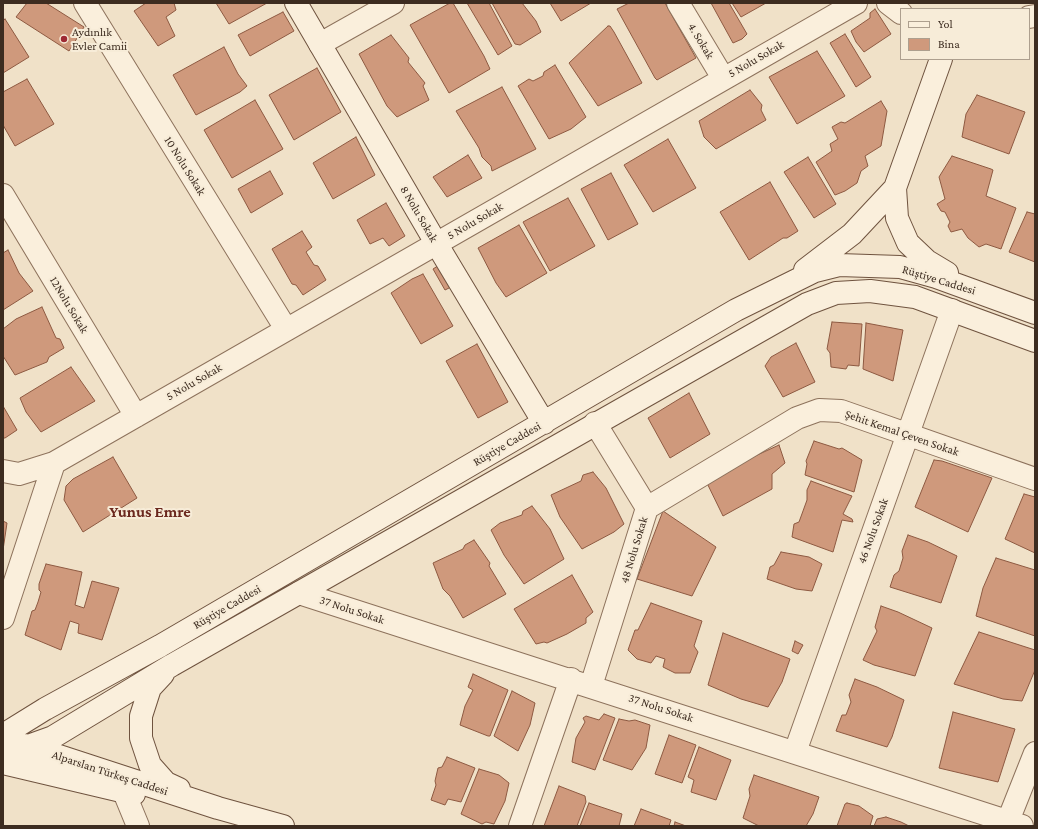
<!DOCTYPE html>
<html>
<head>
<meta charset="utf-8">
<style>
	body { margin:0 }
	#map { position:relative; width:1038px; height:829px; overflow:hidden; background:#f0e1c8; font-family:"Crimson Pro",serif }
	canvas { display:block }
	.frame { position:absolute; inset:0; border:4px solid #3d2c20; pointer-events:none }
	.legend { position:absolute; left:900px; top:8px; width:130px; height:52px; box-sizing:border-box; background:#f7ecd8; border:1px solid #ad9f8e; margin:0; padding:5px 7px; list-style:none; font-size:12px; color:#3d2c20 }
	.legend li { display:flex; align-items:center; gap:8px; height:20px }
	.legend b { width:20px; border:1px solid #ad9f8e }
</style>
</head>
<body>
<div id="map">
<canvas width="1038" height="829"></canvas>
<div class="frame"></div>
<ul class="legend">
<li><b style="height:5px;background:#faefdc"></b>Yol</li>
<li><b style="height:11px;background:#cf997c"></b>Bina</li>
</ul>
</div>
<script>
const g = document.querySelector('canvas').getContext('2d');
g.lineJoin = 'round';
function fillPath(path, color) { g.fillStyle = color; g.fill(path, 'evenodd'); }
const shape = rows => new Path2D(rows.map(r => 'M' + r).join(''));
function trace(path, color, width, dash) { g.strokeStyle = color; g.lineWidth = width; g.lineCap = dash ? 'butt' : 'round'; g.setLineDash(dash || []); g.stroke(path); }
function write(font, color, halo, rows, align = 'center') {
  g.font = font + ' "Crimson Pro",serif'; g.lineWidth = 4; g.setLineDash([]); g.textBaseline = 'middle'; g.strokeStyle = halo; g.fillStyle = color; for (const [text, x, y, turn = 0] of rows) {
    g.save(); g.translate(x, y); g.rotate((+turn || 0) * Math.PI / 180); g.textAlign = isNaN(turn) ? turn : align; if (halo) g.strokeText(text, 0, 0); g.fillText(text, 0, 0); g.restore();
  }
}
const building = shape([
	[27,3,46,3,84,27,69,51,16,17,27,3],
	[146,3,174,3,176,10,166,17,175,36,158,46,134,11,146,3],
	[216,3,267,3,229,24,216,3],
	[450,3,453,3,484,56,490,69,449,93,410,25,450,3],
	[467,3,489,3,512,46,498,55,467,3],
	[492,3,522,3,536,21,541,32,520,45,515,44,492,3],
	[550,3,591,3,561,21,550,3],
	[629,3,665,3,696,58,657,80,655,78,617,9,629,3],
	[711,3,729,3,747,34,742,39,733,43,711,3],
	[732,3,766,3,741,17,732,3],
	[875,9,891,34,864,52,856,42,851,31,870,18,870,13,875,9],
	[283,12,294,31,250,56,238,35,283,12],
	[5,19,29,57,3,73,3,21,5,19],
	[608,26,610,26,614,32,642,83,598,106,569,63,608,26],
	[845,34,871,77,856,87,830,43,845,34],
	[391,35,409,58,408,62,425,83,423,86,429,100,397,117,387,106,359,54,391,35],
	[224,47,238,74,247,86,240,92,196,115,173,75,224,47],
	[817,51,845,96,797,124,769,77,817,51],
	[555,65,586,117,571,129,549,139,518,86,529,79,533,81,543,76,544,72,555,65],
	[317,68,341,112,294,140,269,95,317,68],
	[27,79,54,124,15,146,3,125,3,92,27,79],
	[502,87,536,149,492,171,491,166,482,157,479,148,456,111,502,87],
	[750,90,762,105,761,110,766,120,716,149,704,137,699,121,750,90],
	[977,95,1025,112,1009,154,962,137,966,114,977,95],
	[255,100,283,149,232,178,204,130,255,100],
	[881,101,887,111,881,146,865,156,868,166,861,171,857,183,845,191,835,195,816,162,832,151,830,144,838,139,832,127,841,122,845,123,881,101],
	[356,137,375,175,333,199,313,163,356,137],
	[668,139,696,188,653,212,624,165,668,139],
	[468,155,482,178,447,197,433,177,468,155],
	[952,156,991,169,993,170,986,196,1016,208,1001,249,986,244,979,247,968,238,962,229,951,232,948,226,950,222,945,212,941,211,937,204,945,199,939,177,952,156],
	[808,157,836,204,814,218,784,172,808,157],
	[270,171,283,194,251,213,238,189,270,171],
	[611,173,638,224,608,240,581,189,611,173],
	[770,182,798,231,787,238,783,238,749,260,720,212,770,182],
	[568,198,595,246,550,271,523,222,568,198],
	[386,203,405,236,389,246,383,238,370,244,357,220,386,203],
	[1027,212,1035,214,1035,262,1009,252,1027,212],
	[519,225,547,273,506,297,496,283,478,248,519,225],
	[302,231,312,247,306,252,314,265,318,266,326,280,303,295,296,285,292,284,272,249,302,231],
	[8,250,19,273,33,291,3,310,3,253,8,250],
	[444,262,457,284,445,290,433,269,444,262],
	[423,274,453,326,421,344,391,293,412,279,423,274],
	[42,307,56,338,60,339,64,348,49,357,47,362,15,375,3,356,3,329,16,319,42,307],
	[832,322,862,324,859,366,848,365,846,369,831,367,830,353,827,349,832,322],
	[866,323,903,330,893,381,863,369,866,323],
	[796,343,815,382,783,397,765,366,771,357,796,343],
	[477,344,508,402,478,418,446,361,477,344],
	[71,367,95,401,41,432,26,412,20,398,71,367],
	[689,393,710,434,670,458,648,418,689,393],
	[3,406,17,430,5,438,3,438,3,406],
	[814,441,839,449,842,448,862,460,854,492,805,475,807,464,806,461,814,441],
	[779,445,785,463,772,474,772,489,723,516,705,479,779,445],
	[113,457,137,498,83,532,64,500,66,486,73,479,113,457],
	[934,460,942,461,992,478,968,532,915,507,934,460],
	[593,472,606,488,624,524,614,532,582,549,560,517,551,495,581,481,583,475,593,472],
	[811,481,852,496,843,514,852,519,853,522,842,520,833,552,792,537,794,524,799,522,807,500,807,490,811,481],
	[1024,494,1035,497,1035,553,1005,539,1024,494],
	[532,506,550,529,564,559,524,584,504,555,491,530,500,523,522,515,523,511,532,506],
	[663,511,716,547,692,596,637,579,663,511],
	[3,521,7,523,3,550,3,521],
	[908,535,928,542,957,556,941,603,890,587,894,575,899,571,903,558,902,551,908,535],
	[474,540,490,563,489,566,506,594,463,618,450,596,443,589,433,563,463,549,465,545,474,540],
	[781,552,809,557,822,564,812,591,796,589,767,579,770,567,774,565,781,552],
	[996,558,1035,570,1035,636,976,616,983,588,996,558],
	[46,564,82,572,75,605,84,608,92,581,119,588,102,640,78,633,79,624,70,621,61,650,25,635,32,611,35,610,38,602,41,592,39,590,39,584,46,564],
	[572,575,593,612,586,618,586,623,567,634,547,643,544,642,536,644,514,609,572,575],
	[651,603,702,621,694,646,698,652,690,673,675,673,663,667,665,659,656,656,651,663,637,659,628,650,635,630,638,630,651,603],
	[881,606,898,612,932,628,915,676,874,665,863,660,877,631,875,627,881,606],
	[979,632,1035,650,1035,670,1022,701,1003,699,954,684,979,632],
	[723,633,790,659,782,682,768,707,741,699,708,685,723,633],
	[795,641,803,645,798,654,792,651,795,641],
	[473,674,508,690,490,736,488,736,460,725,465,706,473,690,468,687,473,674],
	[855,679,877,687,904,700,892,737,887,747,836,731,842,715,846,715,851,702,849,695,855,679],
	[512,691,535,703,530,725,518,751,494,736,512,691],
	[953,712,1015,729,998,782,939,768,953,712],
	[604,714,615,718,595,770,572,762,576,738,585,722,583,718,586,716,599,720,604,714],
	[619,719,629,721,635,720,650,725,646,748,632,770,603,760,619,719],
	[669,735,696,745,682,783,655,774,669,735],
	[699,747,731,760,716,800,691,792,694,780,688,777,699,747],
	[447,757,475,768,461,802,448,799,445,805,431,800,436,785,435,781,438,768,442,767,447,757],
	[479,769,499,775,509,783,505,801,494,824,486,822,482,824,461,814,479,769],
	[754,775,819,797,813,814,806,826,759,826,743,818,750,796,749,789,754,775],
	[559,786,585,796,586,802,577,826,544,826,559,786],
	[589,803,622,814,619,826,580,826,589,803],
	[847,803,859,806,873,816,870,826,837,826,845,804,847,803],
	[641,809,671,820,669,826,634,826,641,809],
	[886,817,901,822,909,826,874,826,877,819,886,817],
	[675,822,686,826,674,826,675,822]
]);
fillPath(building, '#cf997c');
trace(building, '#8d5941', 1);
const street = shape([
	[85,3,286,329],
	[678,3,723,78],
	[888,3,901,13],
	[1029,17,1035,16],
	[320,44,393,3],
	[3,195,136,416],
	[3,471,19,474,54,463,856,3],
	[647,508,797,418,819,410,841,411,1035,479],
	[299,593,1022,826],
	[3,618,54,463],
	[591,686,647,508,595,423],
	[795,752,952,310],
	[124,792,138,826],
	[1008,821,1035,753],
	[520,826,571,679]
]);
const secondary = shape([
	[296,3,436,243,544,423],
	[895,188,897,218,908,243,927,261,947,273],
	[805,270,852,234,895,188,941,59],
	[163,674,150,688,141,716,141,738,150,765,166,783,179,789],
	[3,735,45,709,160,646,736,310,815,271,839,265,900,267,936,277,1035,313],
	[25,745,218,808,283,826],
	[3,755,53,737,172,665,807,304,836,293,870,291,915,297,1035,341],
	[3,763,134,794]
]);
trace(street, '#8d725c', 24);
trace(secondary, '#6f533f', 24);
trace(street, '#faefdc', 22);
trace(secondary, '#faefdc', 22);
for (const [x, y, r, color] of [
	[64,39,4,"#9e2933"]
]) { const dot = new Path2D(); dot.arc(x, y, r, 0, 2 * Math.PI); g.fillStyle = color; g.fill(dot); trace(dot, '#f7ecd8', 1.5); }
write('12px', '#3d2c20', '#f7ecd8', [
	["Aydınlık",72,32],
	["Evler Camii",72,46]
], 'left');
write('12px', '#3d2c20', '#f7ecd8', [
	["4. Sokak",701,41,59],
	["5 Nolu Sokak",756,59,-30],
	["10 Nolu Sokak",185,166,58],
	["8 Nolu Sokak",419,214,60],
	["5 Nolu Sokak",475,221,-30],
	["Rüştiye Caddesi",939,280,17],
	["12Nolu Sokak",69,305,59],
	["5 Nolu Sokak",194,382,-30],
	["Şehit Kemal Çeven Sokak",902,433,19],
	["Rüştiye Caddesi",507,444,-30],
	["46 Nolu Sokak",873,531,-70],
	["48 Nolu Sokak",634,550,-73],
	["Rüştiye Caddesi",227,607,-30],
	["37 Nolu Sokak",352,610,18],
	["37 Nolu Sokak",661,708,18],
	["Alparslan Türkeş Caddesi",110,773,18]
]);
write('bold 16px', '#6b281e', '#f7ecd8', [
	["Yunus Emre",150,512]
]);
</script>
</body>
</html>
